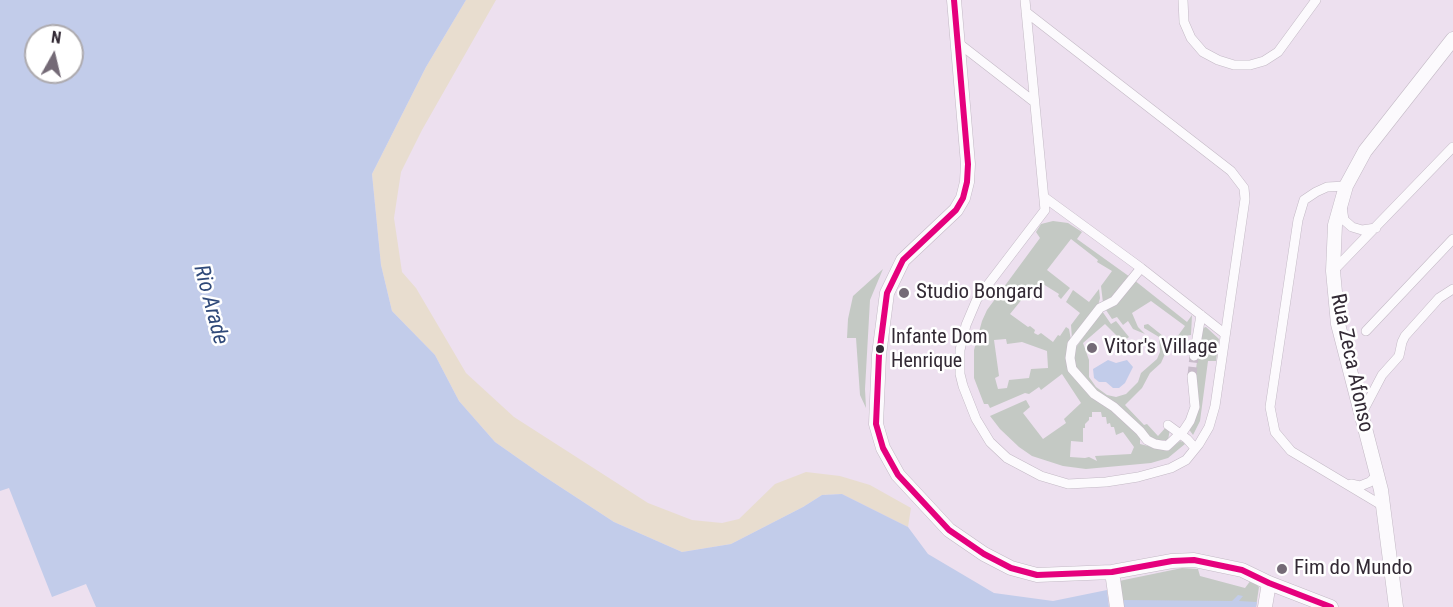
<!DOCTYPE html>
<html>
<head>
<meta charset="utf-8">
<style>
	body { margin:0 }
	#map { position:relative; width:1453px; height:607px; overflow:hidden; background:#ede0ef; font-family:"Roboto Condensed",sans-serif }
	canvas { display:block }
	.north { position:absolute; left:24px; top:24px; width:60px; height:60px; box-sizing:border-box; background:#fff; border:2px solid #adaaae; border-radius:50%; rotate:8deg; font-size:16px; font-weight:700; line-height:24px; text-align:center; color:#332a35 }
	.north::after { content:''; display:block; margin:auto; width:21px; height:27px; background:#746a76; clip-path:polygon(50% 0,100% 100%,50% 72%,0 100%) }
</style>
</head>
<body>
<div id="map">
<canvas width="1453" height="607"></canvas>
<div class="north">N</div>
</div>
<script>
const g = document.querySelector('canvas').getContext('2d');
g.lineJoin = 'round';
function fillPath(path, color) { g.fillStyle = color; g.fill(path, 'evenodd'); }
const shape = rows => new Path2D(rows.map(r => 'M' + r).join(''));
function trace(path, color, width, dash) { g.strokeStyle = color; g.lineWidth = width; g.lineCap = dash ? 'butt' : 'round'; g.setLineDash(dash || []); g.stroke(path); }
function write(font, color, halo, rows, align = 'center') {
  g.font = font + ' "Roboto Condensed",sans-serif'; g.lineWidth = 5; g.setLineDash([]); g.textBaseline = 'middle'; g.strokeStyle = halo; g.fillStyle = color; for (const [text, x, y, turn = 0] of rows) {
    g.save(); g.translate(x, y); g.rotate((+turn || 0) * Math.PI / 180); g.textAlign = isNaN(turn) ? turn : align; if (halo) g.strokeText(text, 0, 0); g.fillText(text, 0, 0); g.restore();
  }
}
fillPath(shape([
	[1053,221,1068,223,1082,232,1077,239,1130,277,1113,300,1103,303,1101,286,1112,271,1097,262,1098,260,1071,239,1047,270,1070,288,1061,299,1058,296,1059,294,1043,284,1037,290,1032,287,1010,314,1028,327,1030,326,1035,330,1034,333,1038,335,1041,333,1053,342,1058,335,1060,336,1066,327,1069,329,1071,340,1067,360,1111,409,1140,434,1140,444,1168,451,1180,441,1183,442,1185,444,1168,458,1151,463,1086,469,1063,466,1032,456,1019,447,1000,429,990,416,1026,400,1030,407,1023,413,1043,439,1066,423,1064,419,1081,403,1062,374,1041,390,1039,387,1029,394,1025,393,990,408,988,404,984,404,974,378,974,350,982,321,987,310,1040,238,1036,232,1041,224],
	[1006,339,1007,344,1022,342,1047,351,1048,368,1031,369,1029,378,1009,380,1007,388,998,389,995,378,999,376,994,340],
	[1092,412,1101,412,1102,417,1106,417,1107,424,1110,423,1111,427,1114,427,1116,435,1123,432,1134,447,1131,454,1095,456,1097,461,1089,457,1085,458,1070,457,1071,441,1083,442,1083,428,1085,428,1085,424,1089,420,1089,417,1092,417],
	[883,269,870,300,865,389,866,408,860,395,856,338,847,338,848,319,853,296],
	[1134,280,1187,322,1192,315,1191,335,1177,337,1185,326,1151,301,1132,313,1138,327,1145,334,1133,329,1128,321,1123,325,1117,317,1112,319,1106,310],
	[1099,289,1100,298,1098,306,1072,339,1071,325,1080,313,1066,302,1073,290,1089,302],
	[1102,311,1111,324,1116,321,1129,337,1123,342,1105,324,1083,343,1089,360,1089,377,1096,387,1107,395,1116,397,1126,394,1138,382,1141,373,1157,359,1160,352,1159,337,1144,328,1144,325,1148,324,1163,336,1166,342,1165,354,1161,363,1150,373,1142,388,1125,405,1144,425,1147,424,1158,436,1167,426,1170,429,1168,440,1154,440,1116,406,1103,398,1075,368,1074,350],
	[1206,327,1219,339,1216,361,1208,361,1200,421,1193,435,1188,428,1201,332,1203,328],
	[1182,568,1198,569,1200,576,1245,588,1251,580,1259,587,1256,607,1122,607,1119,581]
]), '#c4c9c4');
fillPath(shape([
	[466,0,496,0,422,130,401,172,394,218,402,272,416,288,466,373,514,417,648,503,692,520,722,523,739,519,775,484,806,472,840,476,870,485,911,508,908,527,842,494,822,495,803,507,731,544,682,552,614,522,542,475,495,442,459,401,435,355,392,311,381,265,372,174,426,67]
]), '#e8ddcf');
fillPath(shape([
	[0,0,466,0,426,67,372,174,381,265,392,311,435,355,459,401,495,442,542,475,614,522,682,552,731,544,803,507,822,495,842,494,908,527,928,554,994,593,1053,601,1107,590,1109,607,96,607,86,584,52,597,9,488,0,491],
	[36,36,72,36,72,72,36,72],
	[1108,360,1116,363,1127,360,1133,367,1125,383,1119,388,1113,388,1106,382,1099,382,1094,378,1093,369],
	[1238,595,1243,596,1239,601,1257,602,1256,607,1122,607,1121,600,1232,601]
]), '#c2ccea');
trace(shape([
	[1192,376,1194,356]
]), '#c8bcca', 9, [9, 4.5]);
const street = shape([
	[1025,0,1045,210,977,299,966,325,960,350,960,374,963,386,976,419,990,442,1007,458,1041,476,1068,484,1106,482,1138,477,1171,468,1186,460,1199,444,1209,427,1215,406,1245,199,1244,188,1231,171,1026,12],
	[1183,0,1184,22,1191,38,1203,52,1218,60,1234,65,1250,65,1264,61,1278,52,1316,0],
	[957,42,1033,101],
	[1346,186,1327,187,1316,192,1304,200,1298,220,1270,407,1275,432,1291,451,1383,506],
	[1044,197,1141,268,1225,334],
	[1342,207,1344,220,1352,227,1362,230,1376,228],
	[1141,268,1114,301,1100,308,1072,344,1070,358,1072,369,1094,394,1114,407,1140,431,1147,440,1155,444,1167,446,1184,430,1190,421,1195,407,1192,376],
	[1333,271,1453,147],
	[1366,331,1453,239],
	[1194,356,1201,315],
	[1361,415,1382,375,1399,356,1402,342,1405,336,1439,298,1453,289],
	[1168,425,1187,439,1195,448],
	[1351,484,1360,486,1370,482,1377,475]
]);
const secondary = shape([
	[954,0,968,164,967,182,963,198,956,210,903,260,887,293,879,355,876,424,883,448,898,475,949,530,984,554,1011,568,1037,575,1112,572,1172,561,1194,560,1242,570,1269,583,1331,607],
	[1112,572,1117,607],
	[1265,607,1269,583],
	[1396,607,1381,490,1338,324,1333,271,1335,225,1346,186,1365,151,1453,39]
]);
trace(street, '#c3b9c5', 10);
trace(secondary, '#c3b9c5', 15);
trace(street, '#fcfafd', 9);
trace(secondary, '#fcfafd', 14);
trace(shape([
	[954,0,968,164,967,182,963,198,956,210,903,260,887,293,879,355,876,424,883,448,898,475,949,530,984,554,1011,568,1037,575,1112,572,1172,561,1194,560,1242,570,1269,583,1331,607]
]), '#e5007d', 6);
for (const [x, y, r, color] of [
	[904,293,6,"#746a76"],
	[1092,348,6,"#746a76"],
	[880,349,5,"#332a35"],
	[1282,569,6,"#746a76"]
]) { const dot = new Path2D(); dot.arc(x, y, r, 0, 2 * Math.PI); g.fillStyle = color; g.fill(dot); trace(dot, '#fff', 2); }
write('20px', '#332a35', '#fff', [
	["Infante Dom",891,338],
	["Henrique",891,362]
], 'left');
write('21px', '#332a35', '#fff', [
	["Studio Bongard",916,293],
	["Vitor's Village",1104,348],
	["Fim do Mundo",1294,569]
], 'left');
write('21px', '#332a35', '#fff', [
	["Rua Zeca Afonso",1351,363,78]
]);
write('italic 22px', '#2f4979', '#fff', [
	["Rio Arade",210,305,75]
]);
</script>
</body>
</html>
